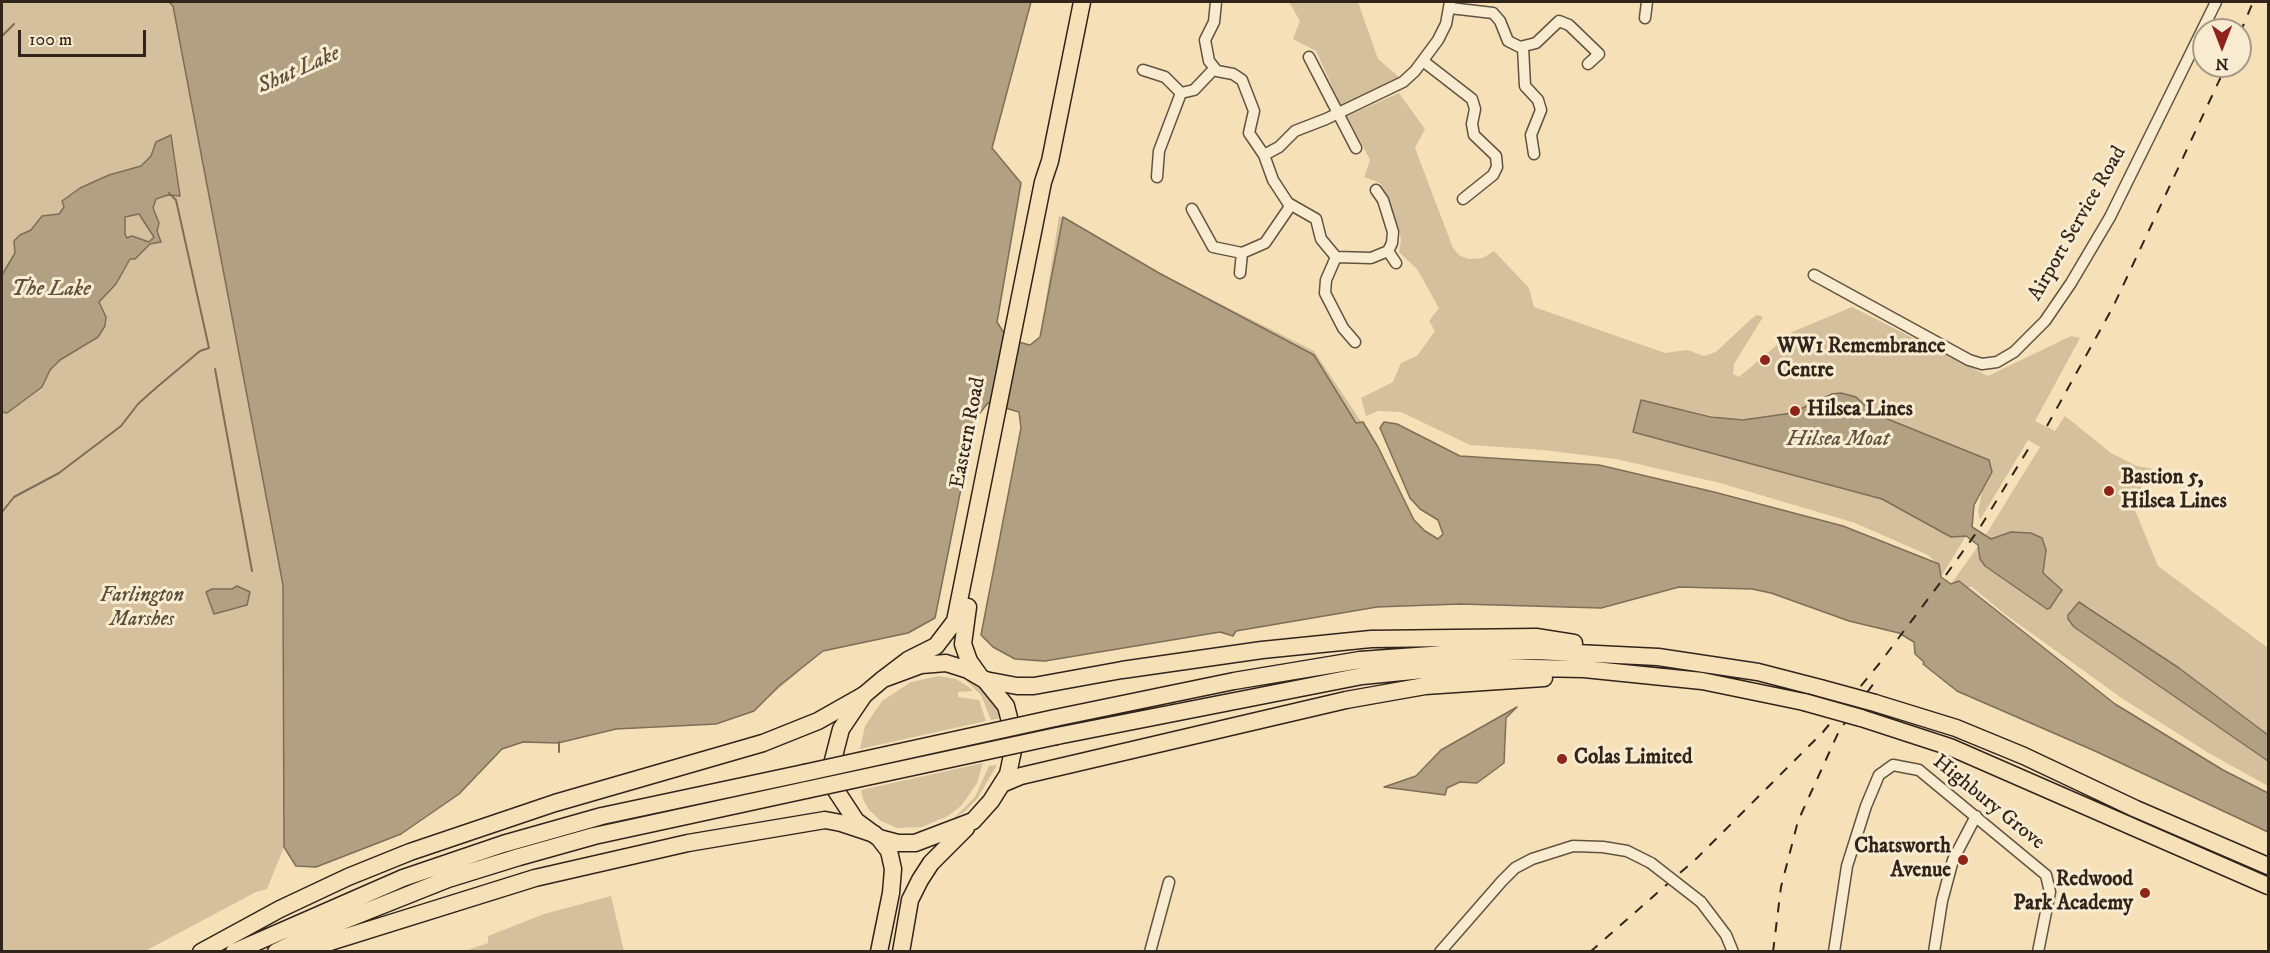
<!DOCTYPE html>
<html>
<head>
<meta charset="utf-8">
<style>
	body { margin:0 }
	#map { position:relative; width:2270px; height:953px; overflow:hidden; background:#f5e0b7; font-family:"IM FELL DW Pica",serif }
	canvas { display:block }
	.frame { position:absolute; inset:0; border:3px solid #31241a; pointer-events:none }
	.north { position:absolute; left:2192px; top:18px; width:60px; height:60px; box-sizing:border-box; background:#f8ebd0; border:2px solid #a89b87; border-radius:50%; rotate:180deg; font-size:16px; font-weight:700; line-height:24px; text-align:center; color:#31241a }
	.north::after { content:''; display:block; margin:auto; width:21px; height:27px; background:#8f2418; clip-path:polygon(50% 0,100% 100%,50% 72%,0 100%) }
	.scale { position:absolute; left:18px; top:30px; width:128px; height:27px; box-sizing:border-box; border:3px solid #31241a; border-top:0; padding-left:8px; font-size:18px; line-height:21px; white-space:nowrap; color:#31241a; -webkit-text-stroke:4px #f8ebd0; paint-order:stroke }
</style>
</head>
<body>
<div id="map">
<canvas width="2270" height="953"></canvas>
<div class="frame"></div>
<div class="north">N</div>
<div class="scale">100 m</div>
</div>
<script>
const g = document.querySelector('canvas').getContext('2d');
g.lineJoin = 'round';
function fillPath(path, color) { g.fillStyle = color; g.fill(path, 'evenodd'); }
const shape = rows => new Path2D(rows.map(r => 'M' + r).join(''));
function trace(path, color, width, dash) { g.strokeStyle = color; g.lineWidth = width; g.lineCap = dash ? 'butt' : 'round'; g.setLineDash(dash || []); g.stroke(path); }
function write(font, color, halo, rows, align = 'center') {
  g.font = font + ' "IM FELL DW Pica",serif'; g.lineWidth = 6; g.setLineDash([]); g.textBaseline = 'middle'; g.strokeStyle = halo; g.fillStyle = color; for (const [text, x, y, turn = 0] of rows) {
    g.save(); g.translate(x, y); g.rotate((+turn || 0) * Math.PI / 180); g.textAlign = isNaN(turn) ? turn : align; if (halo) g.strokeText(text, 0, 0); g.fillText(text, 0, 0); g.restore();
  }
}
fillPath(shape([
	[2,2,524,2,829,405,1036,398,1227,634,1220,632,1038,662,1015,659,993,647,981,635,1021,428,1019,412,988,403,975,419,935,618,908,633,823,651,750,713,711,724,616,729,558,743,523,742,502,749,459,794,426,812,299,856,284,847,267,889,256,892,145,951,2,952],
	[1289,2,1358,2,1378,59,1400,78,1341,106,1316,51,1293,39,1300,21],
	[1399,93,1425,129,1415,148,1453,248,1460,256,1469,259,1483,258,1494,251,1529,288,1534,307,1665,353,1687,350,1704,356,1716,352,1751,319,1757,315,1763,317,1734,364,1733,374,1739,377,1792,332,1852,307,1988,376,2071,336,2080,338,2035,421,2055,431,2065,416,2111,453,2137,466,2153,469,2132,503,2158,566,2268,648,2268,735,2180,668,2086,605,2071,609,2068,615,2074,627,2268,761,2268,786,2207,752,2123,699,2006,615,1972,587,1966,587,2115,704,2223,770,2268,793,2252,799,1958,601,1448,567,1030,345,1040,337,1059,216,1159,273,1314,351,1378,447,1414,520,1425,531,1438,539,1443,534,1438,520,1420,509,1410,498,1380,428,1384,422,1397,424,1460,456,1599,465,1714,492,1843,526,1937,563,1928,555,1855,523,1720,483,1616,459,1543,450,1470,445,1401,412,1378,411,1366,416,1361,398,1393,382,1401,363,1417,356,1435,331,1429,321,1439,308,1417,269,1399,252,1401,240,1399,229,1380,183,1364,177,1370,160,1347,116],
	[1641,400,1727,419,1751,419,1792,413,1982,492,1978,512,1980,520,2028,440,2040,447,1985,536,1991,539,2011,532,2021,532,2042,538,2046,550,2043,573,2060,588,2061,594,2051,608,2047,609,1985,566,1980,559,1979,545,1951,584,1941,577,1966,536,1951,537,1882,499,1854,490,1633,431],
	[939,676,956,679,969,687,973,691,958,692,958,697,979,700,986,721,860,749,865,726,882,701,911,682],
	[964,676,979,685,993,701,1001,718,991,720,981,695,963,678],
	[983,763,977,783,962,805,948,816,922,827,897,828,881,821,869,810,863,799,861,790],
	[997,765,977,799,965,811,951,821,975,797,989,766],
	[611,896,624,951,465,951,488,943,488,936,544,914]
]), '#d4c09c');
const water = shape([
	[169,2,1031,2,992,148,1021,183,997,322,1004,333,1003,338,1030,345,1040,337,1063,217,1159,273,1314,355,1356,423,1363,422,1378,447,1414,520,1425,531,1438,539,1443,534,1438,520,1420,509,1410,498,1380,428,1384,422,1397,424,1460,456,1599,465,1714,492,1843,526,1939,564,1941,577,1951,584,1959,581,2115,704,2223,770,2268,793,2268,832,2095,751,1957,691,1923,664,1924,662,1915,654,1914,642,1899,633,1849,621,1771,593,1752,589,1679,587,1601,608,1460,604,1377,607,1236,631,1233,636,1220,632,1045,661,1015,659,993,647,981,635,1021,428,1019,412,988,403,975,419,935,618,908,633,823,651,779,686,754,711,716,724,616,729,558,743,523,742,502,749,459,794,401,834,316,867,296,866,284,847,283,585,173,6,169,2],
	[171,135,180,196,168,195,156,199,153,208,159,223,157,231,161,242,150,244,135,259,130,259,116,284,99,302,106,317,105,326,98,337,60,360,50,370,42,387,7,413,2,412,2,275,15,253,14,241,20,235,31,230,42,216,59,214,64,207,62,201,80,188,109,175,141,166,151,156,156,142,171,135],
	[139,214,154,237,149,242,132,236,127,238,125,234,125,217,139,214],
	[1841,393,1856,397,1870,410,1890,420,1989,460,1992,472,1974,505,1972,527,1991,539,2011,532,2031,533,2042,538,2046,550,2043,573,2062,590,2050,608,2047,609,1985,566,1980,559,1978,545,1966,536,1951,537,1882,499,1633,432,1641,400,1711,417,1743,420,1792,413,1832,394,1841,393],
	[237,586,250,592,247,605,214,614,206,592,212,589,232,589,237,586],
	[2079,602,2179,668,2268,735,2268,761,2074,627,2068,619,2068,615,2079,602],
	[1517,707,1506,718,1504,763,1477,783,1460,782,1447,788,1445,795,1384,787,1416,776,1441,750,1517,707]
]);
fillPath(water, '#b2a082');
trace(water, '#7e6e58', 1.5);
trace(shape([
	[2,36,14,24],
	[215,369,252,571],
	[2,512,14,497,59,473,121,426,138,404,157,387,200,351,209,348,176,200,169,193],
	[559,752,559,742]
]), '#7e6e58', 2);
const minor = shape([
	[1216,2,1214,22,1205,40,1209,61,1217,71,1233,74,1242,80,1254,111,1249,133,1264,155,1273,180,1288,203,1316,219,1321,239,1336,257,1371,258,1388,251,1392,243,1393,232,1383,200,1376,190],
	[1450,8,1493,13,1500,21,1508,41,1520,47,1536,43,1559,21,1569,25,1599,54,1588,64],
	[1645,18,1647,2],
	[1523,47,1525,86,1538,100,1541,110,1531,135,1534,154],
	[1309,57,1356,148],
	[1423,61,1472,99,1475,109,1472,124,1474,135,1496,156,1497,167,1493,175,1463,199],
	[1143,70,1165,77,1181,93,1194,90,1214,69],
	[1264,155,1279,147,1295,131,1326,119,1403,82,1415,71,1438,40,1446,24,1450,2],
	[1157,177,1159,151,1181,93],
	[1192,209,1213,247,1242,253,1265,243,1291,205],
	[1388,251,1396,263],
	[1336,257,1326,280,1325,293,1343,328,1355,342],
	[1240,273,1242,253],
	[1814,275,1969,360,1982,364,1997,362,2014,352,2045,321,2071,283,2110,217,2216,2],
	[1701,902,1726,935,1733,952],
	[1150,952,1169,882],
	[1440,952,1502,881,1515,868,1532,859,1573,846,1603,847,1627,851,1651,863],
	[1834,952,1847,866,1866,806,1879,775,1893,765,1919,770,2046,875,2050,892,2038,952],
	[1934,952,1942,901,1953,860,1976,816]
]);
const primary = shape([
	[968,607,963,644,969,661,979,675],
	[946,663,968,670,985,680,1006,706,1015,741,1008,774,991,801,973,821,915,843,898,843,879,838,856,821,835,789,832,764,841,729,864,695,883,679,921,665,946,663],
	[883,679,908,660,936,646,955,621,1043,182,1050,161,1082,2],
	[879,952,891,893,893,869,889,851,879,838],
	[901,952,910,900,920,880,931,863,966,828]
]);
const trunk = shape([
	[985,680,1017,686,1034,686,1122,670,1262,650,1371,639,1536,637,1574,643],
	[1875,703,1956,728,2024,756,2136,809,2268,866],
	[1055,718,1234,681,1360,660,1459,653,1536,651,1658,657,1758,672,1820,688],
	[1861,718,1950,747,2268,886],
	[1057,736,1362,676,1423,670,1482,667,1584,669,1702,681,1804,702],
	[1002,784,1021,776,1346,700,1425,686,1544,678],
	[201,952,280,909,348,877,410,852,555,803,763,743,818,721,864,695],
	[234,952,403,878,503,844,602,816,804,773],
	[276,952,325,928,448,879,519,857,594,836,806,790],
	[298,952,535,878,688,843,825,820,841,823,874,834]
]);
trace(minor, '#625341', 13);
trace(primary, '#31241a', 19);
trace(trunk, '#31241a', 19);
trace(minor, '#f8ebd0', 10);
trace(primary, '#f5e0b7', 16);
trace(trunk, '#f5e0b7', 16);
trace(shape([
	[2240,33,2253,2],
	[2047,426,2113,307,2226,66],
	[1590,952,1697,858,1823,732,1879,664,1943,579,1979,529,2032,443],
	[1773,952,1781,887,1798,821,1839,731,1874,683]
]), '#31241a', 2, [10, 10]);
const minorBridge = shape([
	[1651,863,1701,902]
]);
const trunkBridge = shape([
	[1820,688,1875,703],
	[1804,702,1861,718],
	[804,773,1055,718],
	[806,790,1057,736]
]);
trace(minorBridge, '#625341', 13, []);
trace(trunkBridge, '#31241a', 19, []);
trace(minorBridge, '#f8ebd0', 10);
trace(trunkBridge, '#f5e0b7', 16);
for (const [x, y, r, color] of [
	[1765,360,6,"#8f2418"],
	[1795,411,6,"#8f2418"],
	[2109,491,6,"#8f2418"],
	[1562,759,6,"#8f2418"],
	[1963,860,6,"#8f2418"],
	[2145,893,6,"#8f2418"]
]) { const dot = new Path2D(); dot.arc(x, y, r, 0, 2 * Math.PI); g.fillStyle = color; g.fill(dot); trace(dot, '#f8ebd0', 2); }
write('21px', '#31241a', '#f8ebd0', [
	["Airport Service Road",2078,224,-60],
	["Eastern Road",969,433,-79],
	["Highbury Grove",1988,803,39]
]);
write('bold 21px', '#31241a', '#f8ebd0', [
	["WW1 Remembrance",1777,348],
	["Centre",1777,372],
	["Hilsea Lines",1807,411],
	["Bastion 5,",2121,479],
	["Hilsea Lines",2121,503],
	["Colas Limited",1574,759],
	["Chatsworth",1951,848,"right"],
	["Avenue",1951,872,"right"],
	["Redwood",2133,881,"right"],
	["Park Academy",2133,905,"right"]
], 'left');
write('italic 21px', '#5a4b3a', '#f8ebd0', [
	["Farlington",142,597],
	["Marshes",142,621]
]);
write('italic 22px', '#5e4f3e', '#f8ebd0', [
	["Shut Lake",299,71,-24],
	["The Lake",51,290],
	["Hilsea Moat",1838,440]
]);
</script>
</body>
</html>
